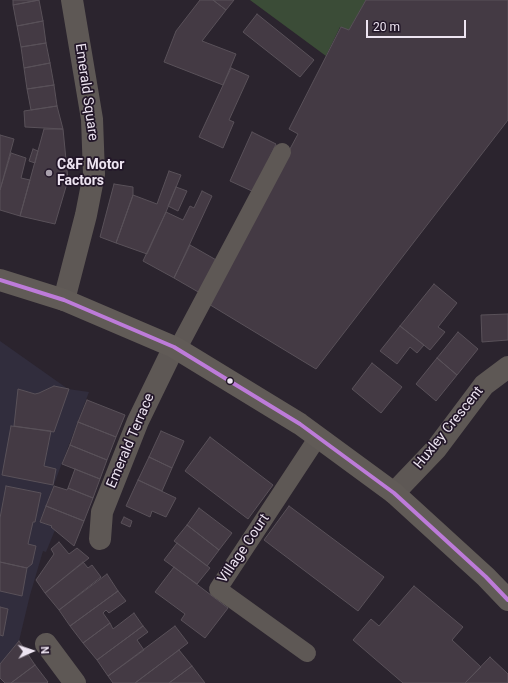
<!DOCTYPE html>
<html>
<head>
<meta charset="utf-8">
<style>
	body { margin:0 }
	#map { position:relative; width:508px; height:683px; overflow:hidden; background:#2b242e; font-family:Roboto,sans-serif }
	canvas { display:block }
	.north { position:absolute; left:12px; top:631px; width:40px; height:40px; -webkit-text-stroke:3px #221628; paint-order:stroke; rotate:87deg; font-size:11px; font-weight:700; line-height:16px; text-align:center; color:#ede4f1 }
	.north::after { content:''; display:block; margin:auto; width:14px; height:18px; background:#ede4f1; clip-path:polygon(50% 0,100% 100%,50% 72%,0 100%) }
	.scale { position:absolute; left:366px; top:20px; width:100px; height:18px; box-sizing:border-box; border:2px solid #ede4f1; border-top:0; padding-left:5px; font-size:12px; line-height:14px; white-space:nowrap; color:#ede4f1; -webkit-text-stroke:3px #221628; paint-order:stroke }
</style>
</head>
<body>
<div id="map">
<canvas width="508" height="683"></canvas>
<div class="north">N</div>
<div class="scale">20 m</div>
</div>
<script>
const g = document.querySelector('canvas').getContext('2d');
g.lineJoin = 'round';
function fillPath(path, color) { g.fillStyle = color; g.fill(path, 'evenodd'); }
const shape = rows => new Path2D(rows.map(r => 'M' + r).join(''));
function trace(path, color, width, dash) { g.strokeStyle = color; g.lineWidth = width; g.lineCap = dash ? 'butt' : 'round'; g.setLineDash(dash || []); g.stroke(path); }
function write(font, color, halo, rows, align = 'center') {
  g.font = font + ' Roboto,sans-serif'; g.lineWidth = 3.5; g.setLineDash([]); g.textBaseline = 'middle'; g.strokeStyle = halo; g.fillStyle = color; for (const [text, x, y, turn = 0] of rows) {
    g.save(); g.translate(x, y); g.rotate((+turn || 0) * Math.PI / 180); g.textAlign = isNaN(turn) ? turn : align; if (halo) g.strokeText(text, 0, 0); g.fillText(text, 0, 0); g.restore();
  }
}
fillPath(shape([
	[0,341,68,389,89,392,40,521,52,526,51,527,55,530,46,552,43,551,30,595,19,641,0,664]
]), '#312d3d');
fillPath(shape([
	[250,0,366,0,349,30,340,27,326,56]
]), '#3b4c37');
const building = shape([
	[13,0,39,0,13,5,13,0],
	[39,0,43,21,17,26,13,5,39,0],
	[200,0,213,0,226,10,202,41,236,54,223,85,164,62,176,31,200,0],
	[213,0,234,0,226,10,213,0],
	[366,0,508,0,508,120,316,369,207,303,298,134,289,129,341,27,349,30,366,0],
	[257,14,314,60,300,77,243,32,257,14],
	[43,21,46,43,21,47,17,26,43,21],
	[46,43,50,63,24,68,21,47,46,43],
	[50,63,54,85,27,89,24,68,50,63],
	[231,68,249,76,229,120,234,122,223,148,199,137,231,68],
	[54,85,57,106,31,110,27,89,54,85],
	[57,106,63,129,25,127,24,111,57,106],
	[44,129,63,129,68,180,55,224,20,216,44,129],
	[252,132,276,144,254,192,230,181,252,132],
	[0,135,14,139,0,190,0,135],
	[33,149,38,151,35,163,29,161,33,149],
	[11,153,26,158,21,178,30,180,20,216,0,210,0,190,11,153],
	[169,171,181,175,166,212,147,254,116,243,133,195,157,204,169,171],
	[114,184,133,187,133,195,116,243,100,237,114,184],
	[176,187,187,191,178,211,168,206,176,187],
	[202,191,212,196,174,278,143,261,166,212,183,220,190,206,194,208,202,191],
	[190,245,218,261,200,293,174,278,190,245],
	[434,284,457,303,438,327,445,332,430,350,400,326,434,284],
	[508,314,508,340,482,342,481,315,508,314],
	[400,326,424,345,417,353,410,347,397,364,380,351,400,326],
	[458,332,478,349,457,375,437,358,458,332],
	[437,358,457,375,436,401,416,384,437,358],
	[372,363,402,387,381,413,352,389,372,363],
	[54,386,69,389,54,432,14,426,18,389,35,394,39,393,54,386],
	[87,400,125,415,116,437,78,422,87,400],
	[78,422,116,437,107,460,70,445,78,422],
	[11,426,51,431,44,466,56,469,53,485,2,475,11,426],
	[161,431,184,441,172,468,149,457,161,431],
	[210,437,273,485,248,519,185,471,210,437],
	[70,445,107,460,100,479,62,464,70,445],
	[149,457,172,468,162,491,138,480,149,457],
	[75,469,100,479,93,498,68,488,75,469],
	[138,480,176,498,166,517,152,511,150,517,126,506,138,480],
	[6,486,41,493,35,522,33,522,28,544,36,546,32,564,27,568,0,562,0,518,6,486],
	[54,486,67,490,68,488,93,498,84,521,46,506,54,486],
	[46,506,84,521,74,546,51,527,52,526,40,522,46,506],
	[289,506,384,577,358,611,264,540,289,506],
	[199,508,232,533,219,550,187,525,199,508],
	[124,517,132,521,130,527,121,523,124,517],
	[187,525,219,550,207,566,174,541,187,525],
	[59,542,69,554,77,548,89,558,45,593,36,580,54,554,51,549,59,542],
	[177,543,210,568,197,584,164,560,177,543],
	[0,562,27,568,22,596,0,591,0,562],
	[83,562,88,568,92,565,101,577,59,610,45,593,83,562],
	[174,567,228,608,205,638,181,620,185,614,155,592,174,567],
	[107,574,118,591,70,626,59,610,107,574],
	[414,586,463,627,452,640,481,667,465,683,403,683,353,640,371,619,379,626,414,586],
	[118,591,126,601,109,613,106,610,103,613,110,623,83,643,70,626,118,591],
	[0,607,8,609,3,636,0,635,0,607],
	[134,613,143,626,97,660,83,643,110,623,113,629,134,613],
	[143,626,148,632,137,640,144,650,108,676,97,660,143,626],
	[175,626,188,643,135,683,113,683,108,676,175,626],
	[19,641,35,665,11,683,5,683,0,678,0,664,19,641],
	[179,650,192,666,169,683,135,683,179,650],
	[490,657,508,674,508,683,465,683,490,657],
	[35,665,48,682,47,683,11,683,35,665],
	[192,666,205,683,169,683,192,666]
]);
fillPath(building, '#443a44');
trace(building, '#595159', 1);
trace(shape([
	[177,350,282,152],
	[307,653,218,589,318,437]
]), '#5e5855', 18);
trace(shape([
	[64,300,86,215,94,174,92,119,72,0],
	[394,493,436,449,484,385,508,367],
	[100,539,102,512,138,421,174,347],
	[46,644,75,683]
]), '#5e5855', 22);
trace(shape([
	[0,280,64,300,174,347,300,424,394,493,486,577,508,600]
]), '#615b57', 22);
trace(shape([
	[0,280,64,300,174,347,300,424,394,493,486,577,508,600]
]), '#bd7bd9', 4);
for (const [x, y, r, color] of [
	[49,173,4,"#a9a1ad"],
	[230,381,3.5,"#ede4f1"]
]) { const dot = new Path2D(); dot.arc(x, y, r, 0, 2 * Math.PI); g.fillStyle = color; g.fill(dot); trace(dot, '#221628', 1.5); }
write('14px', '#ede4f1', '#221628', [
	["Emerald Square",86,92,82],
	["Huxley Crescent",449,428,-51],
	["Emerald Terrace",131,441,-67],
	["Village Court",244,549,-56]
]);
write('bold 14px', '#ede4f1', '#221628', [
	["C&F Motor",57,165],
	["Factors",57,181]
], 'left');
</script>
</body>
</html>
